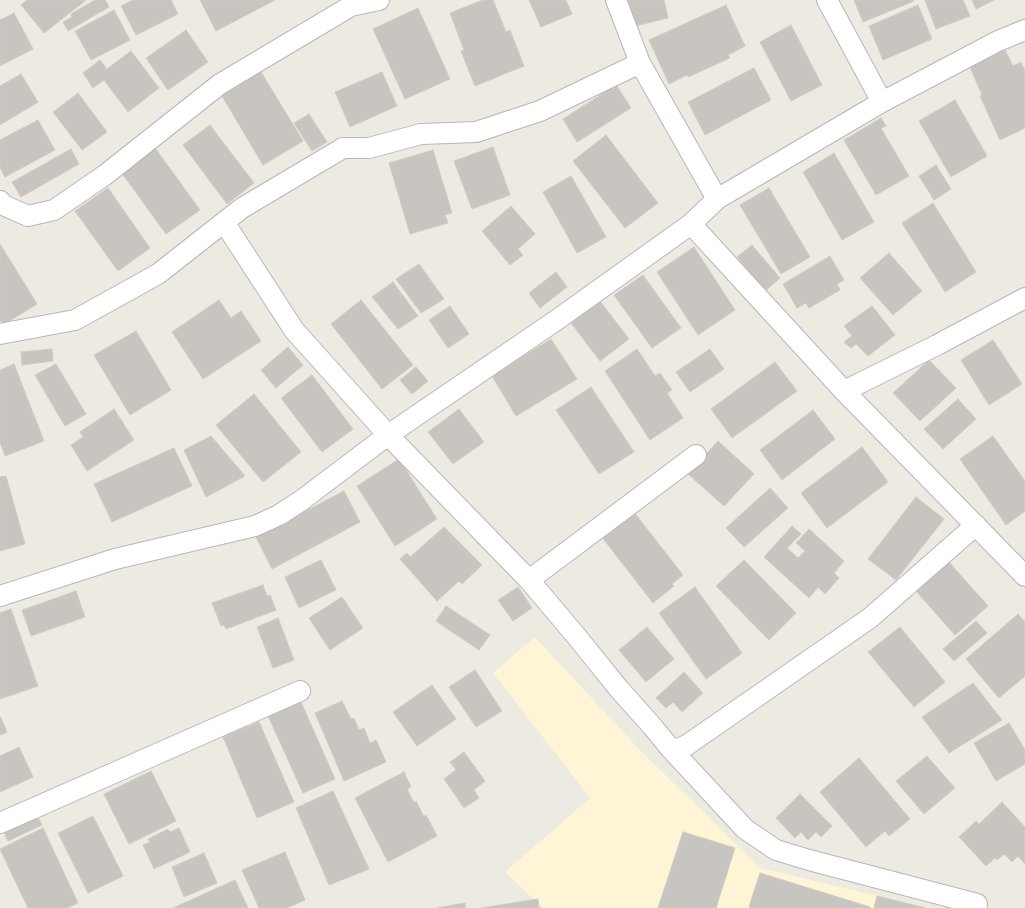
<!DOCTYPE html>
<html>
<head>
<meta charset="utf-8">
<style>
	body { margin:0 }
	canvas { display:block; background:#edeae1 }
</style>
</head>
<body>
<canvas width="1025" height="908"></canvas>
<script>
const g = document.querySelector('canvas').getContext('2d');
g.lineJoin = 'round';
function fillPath(path, color) { g.fillStyle = color; g.fill(path, 'evenodd'); }
const shape = rows => new Path2D(rows.map(r => 'M' + r).join(''));
function trace(path, color, width, dash) { g.strokeStyle = color; g.lineWidth = width; g.lineCap = dash ? 'butt' : 'round'; g.setLineDash(dash || []); g.stroke(path); }
fillPath(shape([
	[535,637,637,747,760,868,929,908,543,908,505,872,590,798,493,673]
]), '#fdf5d6');
const building = shape([
	[27,0,86,0,44,33,21,5,27,0],
	[95,0,105,0,109,7,68,31,63,22,72,17,71,14,95,0],
	[133,0,171,0,178,14,136,35,121,6,133,0],
	[200,0,275,0,216,31,200,0],
	[483,0,493,0,506,32,510,30,524,66,475,86,461,51,464,50,450,13,483,0],
	[529,0,566,0,572,14,541,27,529,0],
	[621,0,664,0,668,18,627,28,621,0],
	[854,0,913,0,914,1,863,22,854,0],
	[925,0,963,0,970,16,936,29,925,0],
	[972,0,994,0,976,9,972,0],
	[726,5,745,46,728,55,730,58,688,77,687,75,669,84,649,40,726,5],
	[918,5,932,39,883,60,869,26,918,5],
	[418,8,450,79,405,99,373,29,418,8],
	[114,10,130,40,91,60,75,31,114,10],
	[14,13,33,49,0,66,0,20,14,13],
	[791,25,822,85,791,101,760,42,791,25],
	[186,30,208,62,168,90,146,58,186,30],
	[1005,50,1013,66,1021,62,1025,71,1025,128,1000,140,980,96,982,95,970,67,1005,50],
	[131,51,159,88,128,112,104,80,93,88,83,73,100,60,107,69,131,51],
	[754,68,771,100,705,135,688,102,754,68],
	[261,72,303,141,263,165,222,96,261,72],
	[382,72,397,106,350,127,335,92,382,72],
	[21,74,38,102,0,125,0,86,21,74],
	[616,85,631,108,577,142,563,119,616,85],
	[78,93,107,132,82,150,53,112,78,93],
	[955,100,987,156,951,177,919,121,955,100],
	[309,114,327,142,312,151,294,123,309,114],
	[881,118,886,126,881,128,909,176,876,195,844,140,881,118],
	[38,120,55,150,5,177,0,167,0,140,38,120],
	[210,125,254,183,227,204,183,145,210,125],
	[606,135,658,203,625,228,573,161,606,135],
	[150,141,200,210,166,234,116,165,150,141],
	[493,147,510,195,472,209,454,161,493,147],
	[71,149,79,164,21,197,12,182,71,149],
	[433,150,452,213,445,215,448,223,410,234,389,163,433,150],
	[834,153,874,222,842,240,803,172,834,153],
	[936,165,951,189,934,200,919,176,936,165],
	[571,176,606,237,577,253,543,192,571,176],
	[108,188,150,248,118,271,75,211,108,188],
	[769,188,810,257,781,274,740,205,769,188],
	[933,203,976,272,945,292,902,223,933,203],
	[511,206,535,234,518,249,523,255,510,265,482,231,511,206],
	[0,244,37,304,3,325,0,320,0,244],
	[752,245,780,278,765,291,737,257,752,245],
	[694,247,735,310,698,335,657,272,694,247],
	[889,253,922,291,893,315,860,278,889,253],
	[830,256,844,280,837,284,840,290,809,308,806,303,797,308,783,284,830,256],
	[419,264,444,299,421,313,396,279,419,264],
	[556,272,567,287,540,308,529,293,556,272],
	[643,275,681,328,652,348,614,295,643,275],
	[393,282,418,316,398,329,372,297,393,282],
	[219,300,231,318,241,311,261,341,203,379,172,332,219,300],
	[361,300,413,365,382,389,331,324,361,300],
	[600,301,629,339,600,361,571,323,600,301],
	[450,306,469,334,448,348,429,320,450,306],
	[872,306,895,335,868,356,856,344,851,348,844,342,852,336,844,326,872,306],
	[136,331,171,390,130,415,94,355,136,331],
	[551,339,577,379,516,416,492,376,551,339],
	[993,340,1022,384,989,405,961,360,993,340],
	[288,347,303,365,276,388,261,370,288,347],
	[52,349,53,361,22,365,21,352,52,349],
	[637,349,655,376,660,373,672,390,667,393,683,418,650,440,605,371,637,349],
	[710,349,724,369,690,392,676,372,710,349],
	[929,360,956,388,920,421,893,393,929,360],
	[775,362,797,391,732,438,711,409,775,362],
	[14,364,44,441,5,456,0,442,0,370,14,364],
	[56,364,86,414,65,426,35,375,56,364],
	[416,367,428,381,412,394,400,380,416,367],
	[312,375,353,429,322,452,281,398,312,375],
	[591,387,634,452,599,474,556,410,591,387],
	[254,394,301,452,263,482,216,425,254,394],
	[958,399,976,419,943,449,924,429,958,399],
	[114,409,134,440,87,471,71,445,83,437,80,432,114,409],
	[459,409,484,442,453,464,428,432,459,409],
	[813,410,835,439,782,480,760,450,813,410],
	[211,436,245,476,206,497,184,450,211,436],
	[993,436,1025,481,1025,511,1006,525,960,459,993,436],
	[718,441,754,474,724,506,688,474,718,441],
	[862,447,888,482,827,528,801,493,862,447],
	[174,448,192,486,112,522,94,484,174,448],
	[399,459,437,519,395,546,357,486,399,459],
	[6,476,25,544,0,551,0,477,6,476],
	[770,488,788,508,744,547,726,528,770,488],
	[344,491,360,522,272,569,256,537,344,491],
	[916,497,944,519,896,580,868,559,916,497],
	[633,511,683,575,672,584,674,586,653,603,601,536,633,511],
	[792,526,801,534,787,548,798,558,805,551,796,543,809,529,844,561,834,573,839,578,825,594,818,587,809,598,764,557,792,526],
	[444,527,482,565,462,584,459,581,437,601,400,559,407,553,410,557,444,527],
	[321,560,336,590,299,608,285,577,321,560],
	[744,560,796,613,769,640,716,586,744,560],
	[948,561,988,606,955,635,915,590,948,561],
	[263,585,267,596,270,595,276,610,226,629,224,625,221,626,212,603,263,585],
	[518,587,532,608,513,621,498,600,518,587],
	[695,587,742,653,706,679,659,613,695,587],
	[76,591,85,617,31,636,22,610,76,591],
	[342,597,363,628,330,650,309,618,342,597],
	[446,606,490,635,479,650,436,621,446,606],
	[11,609,38,686,0,699,0,613,11,609],
	[1018,614,1025,622,1025,676,999,698,966,659,1018,614],
	[278,618,294,660,273,668,257,627,278,618],
	[976,621,987,633,954,661,943,649,976,621],
	[647,627,674,659,646,682,619,650,647,627],
	[900,627,945,682,914,707,868,652,900,627],
	[475,670,502,711,476,727,449,687,475,670],
	[684,672,703,693,682,712,673,702,666,708,656,698,684,672],
	[973,683,1002,720,949,753,922,717,973,683],
	[432,685,456,719,417,746,393,712,432,685],
	[342,701,351,719,354,718,359,730,364,728,370,743,376,740,386,762,344,781,315,713,342,701],
	[301,702,335,779,303,793,268,716,301,702],
	[0,716,7,732,0,735,0,716],
	[259,722,294,802,257,818,223,737,259,722],
	[1009,723,1025,750,1025,764,996,781,974,743,1009,723],
	[19,747,33,777,0,792,0,756,19,747],
	[464,752,485,781,474,790,479,798,464,808,444,779,456,770,450,762,464,752],
	[927,756,955,788,924,814,896,781,927,756],
	[859,758,910,819,889,836,885,831,866,847,820,792,859,758],
	[151,771,176,821,129,844,104,794,151,771],
	[404,772,411,787,407,789,414,803,416,801,424,817,426,815,437,836,388,862,355,798,404,772],
	[333,791,369,869,329,885,296,808,333,791],
	[800,794,832,826,821,837,816,832,808,840,801,832,795,838,776,818,800,794],
	[1002,802,1025,827,1025,864,1018,856,1012,862,1004,854,997,860,995,858,986,866,959,837,976,821,979,824,1002,802],
	[36,814,42,825,8,841,3,830,36,814],
	[93,816,123,876,88,893,58,833,93,816],
	[43,828,78,903,67,908,28,908,0,849,43,828],
	[179,828,190,852,154,869,143,845,150,842,148,839,168,829,170,832,179,828],
	[683,832,735,848,716,908,658,908,683,832],
	[285,852,305,900,287,908,259,908,242,870,285,852],
	[204,853,217,883,184,897,172,867,204,853],
	[760,873,870,907,870,908,753,908,749,907,760,873],
	[235,880,248,908,173,908,235,880],
	[877,896,926,908,874,908,877,896],
	[538,899,539,908,481,908,538,899],
	[465,903,465,908,437,908,465,903]
]);
fillPath(building, '#c8c4bf');
trace(building, '#d1ccc0', 1);
const street = shape([
	[616,0,640,63,717,199],
	[827,0,882,102],
	[0,201,3,205,28,216,54,210,105,175,220,84,351,6,379,0],
	[224,222,294,330,388,435,529,580,577,637,619,689,652,726,670,748,678,749,687,745,870,618,976,525],
	[691,224,844,391,1025,576],
	[0,334,75,320,158,274,242,208,343,148,369,148,421,134,476,132,540,111,640,63],
	[844,391,937,345,1025,298],
	[529,580,696,455],
	[0,596,115,559,255,526,279,515,302,500,388,435,558,319,691,224,717,199,882,102,998,41,1025,30],
	[670,748,745,829,776,850,809,860,977,904],
	[0,823,300,691]
]);
trace(street, '#b4b7bc', 22);
trace(street, '#fff', 20);
</script>
</body>
</html>
